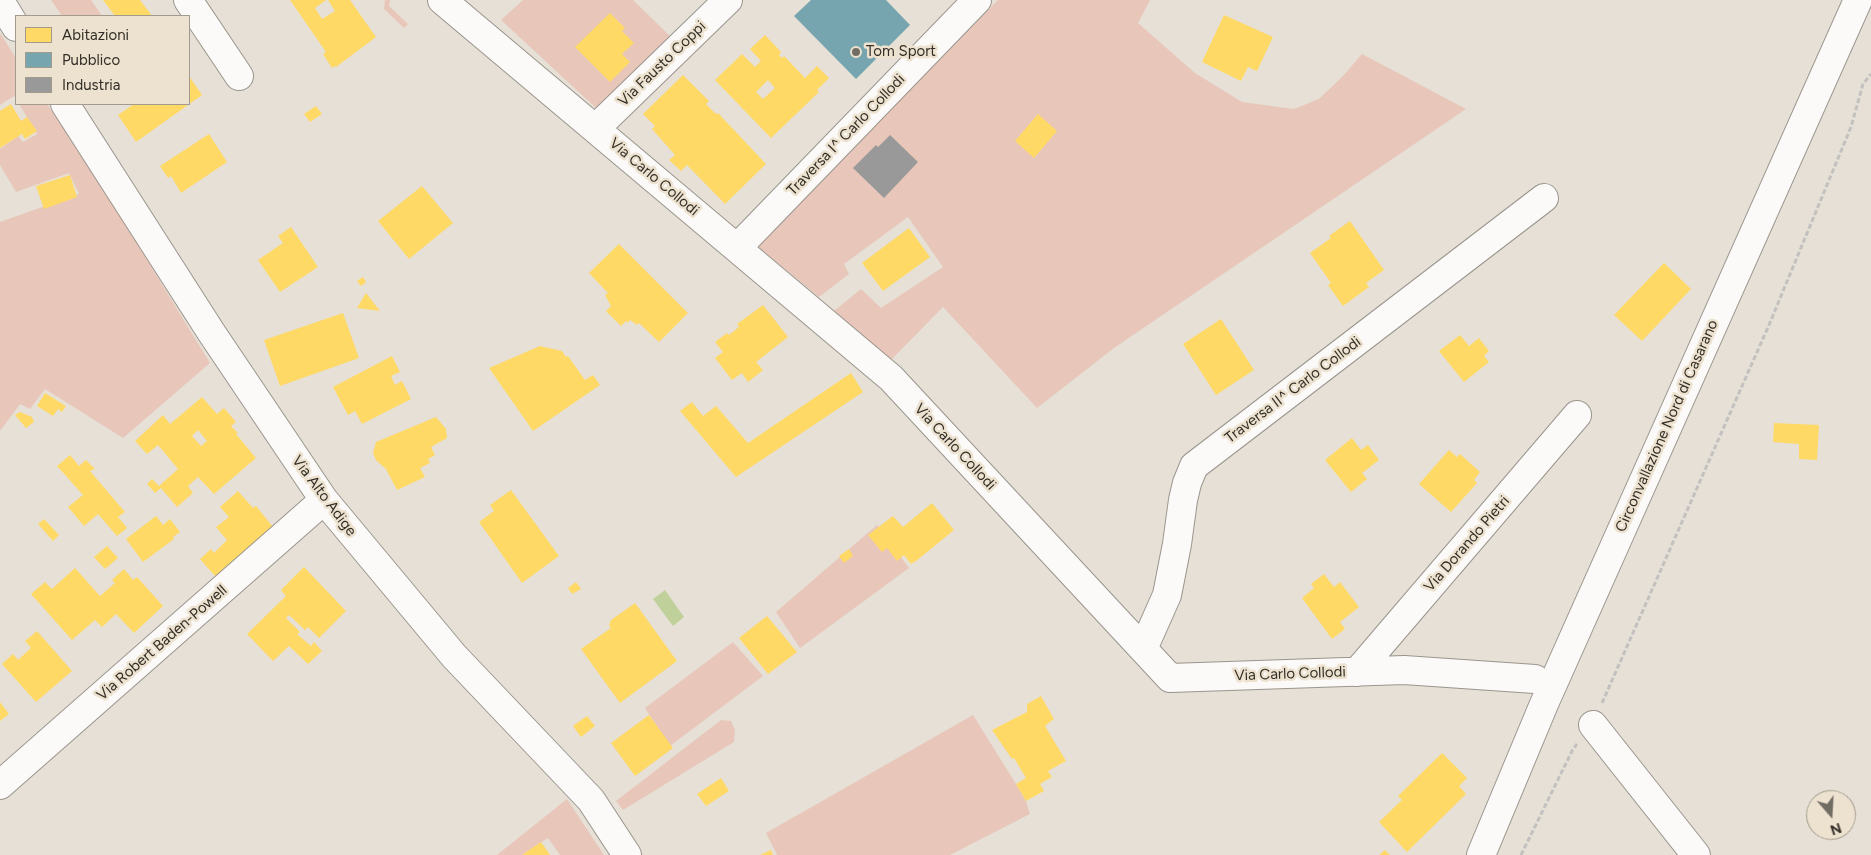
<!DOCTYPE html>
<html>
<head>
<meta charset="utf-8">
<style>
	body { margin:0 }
	#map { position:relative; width:1871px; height:855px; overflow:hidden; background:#e6e0d6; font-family:Figtree,sans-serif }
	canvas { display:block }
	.legend { position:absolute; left:15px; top:15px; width:175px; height:90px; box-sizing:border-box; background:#ede2cf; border:1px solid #a29a8c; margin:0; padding:6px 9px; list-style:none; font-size:15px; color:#322e27 }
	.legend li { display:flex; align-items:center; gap:10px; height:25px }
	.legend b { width:25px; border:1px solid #a29a8c }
	.north { position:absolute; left:1806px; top:790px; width:50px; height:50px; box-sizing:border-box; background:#ede2cf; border:1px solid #a29a8c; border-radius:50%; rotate:161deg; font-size:14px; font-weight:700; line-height:20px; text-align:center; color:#322e27 }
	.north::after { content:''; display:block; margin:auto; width:18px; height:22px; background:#716c64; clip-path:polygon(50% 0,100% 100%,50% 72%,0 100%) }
</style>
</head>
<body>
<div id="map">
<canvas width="1871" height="855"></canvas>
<ul class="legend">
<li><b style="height:14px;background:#ffd966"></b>Abitazioni</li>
<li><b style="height:14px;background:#76a5af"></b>Pubblico</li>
<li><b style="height:14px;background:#999"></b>Industria</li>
</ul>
<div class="north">N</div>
</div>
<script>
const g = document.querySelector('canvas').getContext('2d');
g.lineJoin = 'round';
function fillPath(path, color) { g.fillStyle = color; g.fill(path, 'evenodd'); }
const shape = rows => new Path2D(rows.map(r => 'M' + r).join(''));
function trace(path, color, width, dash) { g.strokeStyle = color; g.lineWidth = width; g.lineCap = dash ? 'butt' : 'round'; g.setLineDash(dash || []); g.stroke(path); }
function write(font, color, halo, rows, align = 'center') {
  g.font = font + ' Figtree,sans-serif'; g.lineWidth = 5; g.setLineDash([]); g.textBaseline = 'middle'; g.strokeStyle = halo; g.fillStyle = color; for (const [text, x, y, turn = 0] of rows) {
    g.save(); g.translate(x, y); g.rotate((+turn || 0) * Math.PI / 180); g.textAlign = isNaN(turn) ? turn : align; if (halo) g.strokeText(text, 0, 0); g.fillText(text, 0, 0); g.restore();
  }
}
fillPath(shape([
	[51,0,91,0,102,16,62,16],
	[385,0,390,0,389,6,408,24,404,28,384,9],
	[523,0,633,0,671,37,596,108,501,20],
	[998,0,1150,0,1138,23,1195,73,1242,102,1294,109,1319,99,1343,76,1362,54,1466,109,1114,348,1037,408,943,307,890,361,834,311,861,289,881,308,943,267,908,217,844,264,849,274,819,297,750,240,890,108],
	[0,33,16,58,16,99,14,96,0,105],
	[19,104,47,104,103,188,210,363,123,438,45,389,30,409,20,404,0,431,0,222,79,194,69,173,16,192,0,165,0,149,18,136,23,142,37,134],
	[877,525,909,568,800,648,776,612],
	[733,642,763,676,670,746,645,708],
	[973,715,1016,784,1026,801,1030,814,950,855,777,855,766,833],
	[721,720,731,721,735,730,734,742,623,810,616,801],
	[567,799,604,855,560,855,548,838,522,855,497,855]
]), '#e8c7ba');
fillPath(shape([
	[665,590,684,617,673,626,653,599]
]), '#c0d09b');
fillPath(shape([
	[103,0,140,0,152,16,115,16],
	[290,0,326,0,315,8,322,19,335,11,328,0,350,0,376,37,336,67,335,66,332,68,323,54,326,52],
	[610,13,625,28,622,31,634,43,622,54,630,62,610,82,575,47],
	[1224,15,1273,37,1257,71,1248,67,1241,81,1202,62],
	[765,35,781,52,779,55,782,58,784,56,805,78,817,66,829,78,817,90,819,92,771,138,715,80,742,54,755,67,761,61,750,49],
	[768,80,775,88,763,99,756,92],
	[683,75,709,101,706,104,716,114,718,113,766,164,725,204,687,165,681,171,669,160,675,155,652,129,655,126,643,114],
	[189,76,202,95,136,142,118,115,134,104,189,104],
	[11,104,21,121,27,117,37,131,25,139,22,134,0,148,0,111],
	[316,106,322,114,310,122,304,114],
	[1038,114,1057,131,1034,158,1015,141],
	[209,134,227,162,181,193,171,176,168,178,160,166],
	[70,175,77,197,44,209,36,186],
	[422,186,453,223,409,259,378,221],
	[1350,221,1384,270,1366,283,1369,287,1343,306,1328,285,1331,283,1310,253,1331,238,1329,236],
	[291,227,318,267,280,292,258,260,283,243,278,236],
	[909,228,930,257,883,291,862,263],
	[619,244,688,313,659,342,639,323,637,325,630,320,627,323,626,321,621,326,606,311,611,306,605,295,608,293,589,273],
	[1664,263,1691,289,1642,341,1614,315],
	[363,277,366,282,361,286,357,281],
	[366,293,380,311,357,308],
	[763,305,788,337,756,362,763,370,748,382,742,373,732,380,715,358,723,352,715,342,727,333,729,335,739,327,737,324],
	[343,313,359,358,280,386,264,340],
	[1221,319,1254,370,1216,395,1183,344],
	[1460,335,1469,346,1479,338,1489,351,1484,356,1489,362,1464,382,1439,351],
	[540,346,562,351,566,357,568,356,585,380,593,375,600,385,533,431,489,368],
	[392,356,400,372,391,376,395,385,402,381,411,399,362,424,355,411,348,415,333,387],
	[851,373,863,392,736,477,680,411,692,402,703,416,716,406,748,443],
	[45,393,66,406,62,412,58,409,53,416,37,406],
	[202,397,217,414,224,408,236,422,231,426,238,433,236,434,256,458,214,494,198,477,188,486,193,493,177,507,161,488,155,493,147,484,152,479,159,486,178,469,158,445,147,454,135,441,163,415,170,424],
	[198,430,207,441,201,446,192,436],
	[20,412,32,417,34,422,26,428,15,415],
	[436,417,446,429,447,438,431,447,435,455,428,459,430,463,420,468,425,477,397,490,386,469,376,460,373,453,376,442],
	[1774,423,1819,425,1817,460,1799,459,1799,444,1773,442],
	[1352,438,1361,450,1368,445,1379,460,1362,473,1367,479,1351,492,1325,460],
	[1449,450,1457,457,1460,454,1480,472,1474,480,1477,483,1451,512,1419,484],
	[70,455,79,466,86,460,95,469,90,471,125,512,118,517,127,528,117,536,98,514,84,526,68,507,83,495,57,466],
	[511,490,559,556,522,583,479,522,494,511,490,505],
	[238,491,253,508,256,506,273,527,215,576,200,559,211,549,214,553,227,540,216,527,229,517,220,507],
	[932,503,954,530,916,561,911,564,904,555,897,561,887,548,882,552,868,535,893,516,903,527],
	[156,516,163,525,170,519,180,532,173,537,174,539,143,562,126,539],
	[44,519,59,535,53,541,38,524],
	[107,546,118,558,105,569,94,557],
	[849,549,853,556,844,563,839,556],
	[304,567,346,611,319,638,308,627,305,630,289,615,286,618,300,632,297,634,311,646,314,642,322,651,308,664,289,646,273,661,247,634,286,596,281,590],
	[75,568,100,596,115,583,112,580,124,569,133,580,137,577,163,606,134,633,116,614,102,627,95,620,72,640,31,594,45,582,52,589],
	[1324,574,1334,587,1340,582,1359,607,1340,622,1345,629,1332,639,1302,598,1314,588,1311,584],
	[576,582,581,589,572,594,568,588],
	[635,603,677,661,620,703,581,649,611,628,609,625,611,620],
	[767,616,797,652,768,674,739,638],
	[37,631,72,671,36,702,2,664,13,654,18,660,31,648,25,641],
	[1041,696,1054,719,1045,726,1066,761,1048,771,1052,777,1040,784,1044,791,1026,801,1016,784,1026,778,1014,758,1012,759,992,730,1027,712,1027,704],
	[0,702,9,714,0,721],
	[649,715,673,748,635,776,611,743],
	[587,716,595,726,581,737,573,726],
	[1442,753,1467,778,1459,786,1466,794,1407,852,1379,822,1402,800,1398,796],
	[721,778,729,791,706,806,697,794],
	[541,842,550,855,522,855],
	[771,850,773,855,760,855],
	[1385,850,1390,855,1379,855]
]), '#ffd966');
fillPath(shape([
	[811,0,886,0,910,25,856,79,794,16]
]), '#76a5af');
fillPath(shape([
	[890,135,918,162,884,198,853,168,876,145,878,147]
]), '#999');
const minor = shape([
	[188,0,239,76],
	[442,0,891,378,1170,678,1404,670,1535,679],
	[0,1,16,27],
	[65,104,211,332,324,500,454,656,591,800,627,855],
	[596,128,728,0],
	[737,248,977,0],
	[1143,649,1167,595,1177,544,1183,500,1187,483,1194,466,1544,198],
	[1357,672,1577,415],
	[1593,725,1696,855],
	[0,785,324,500]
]);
const major = shape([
	[1481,855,1544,704,1858,0]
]);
trace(minor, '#9a958d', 30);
trace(major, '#9a958d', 30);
trace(shape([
	[1602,703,1769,325,1851,127,1863,84,1871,74],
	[1521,855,1573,749,1577,744]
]), '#c3c1bf', 3, [5, 2.5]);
trace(minor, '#fbfaf9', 28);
trace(major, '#fbfaf9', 28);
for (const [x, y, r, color] of [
	[856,52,5,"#716c64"]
]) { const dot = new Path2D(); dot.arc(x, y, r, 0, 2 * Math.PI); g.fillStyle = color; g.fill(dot); trace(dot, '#ede2cf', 2); }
write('15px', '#322e27', '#ede2cf', [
	["Tom Sport",866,52]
], 'left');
write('15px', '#322e27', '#ede2cf', [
	["Via Fausto Coppi",662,64,-44],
	["Traversa I^ Carlo Collodi",846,135,-46],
	["Via Carlo Collodi",654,177,40],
	["Traversa II^ Carlo Collodi",1293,390,-37],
	["Circonvallazione Nord di Casarano",1667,426,-66],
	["Via Carlo Collodi",955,447,47],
	["Via Alto Adige",324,496,53],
	["Via Dorando Pietri",1467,544,-49],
	["Via Robert Baden-Powell",162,643,-41],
	["Via Carlo Collodi",1290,674,-2]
]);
</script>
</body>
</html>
